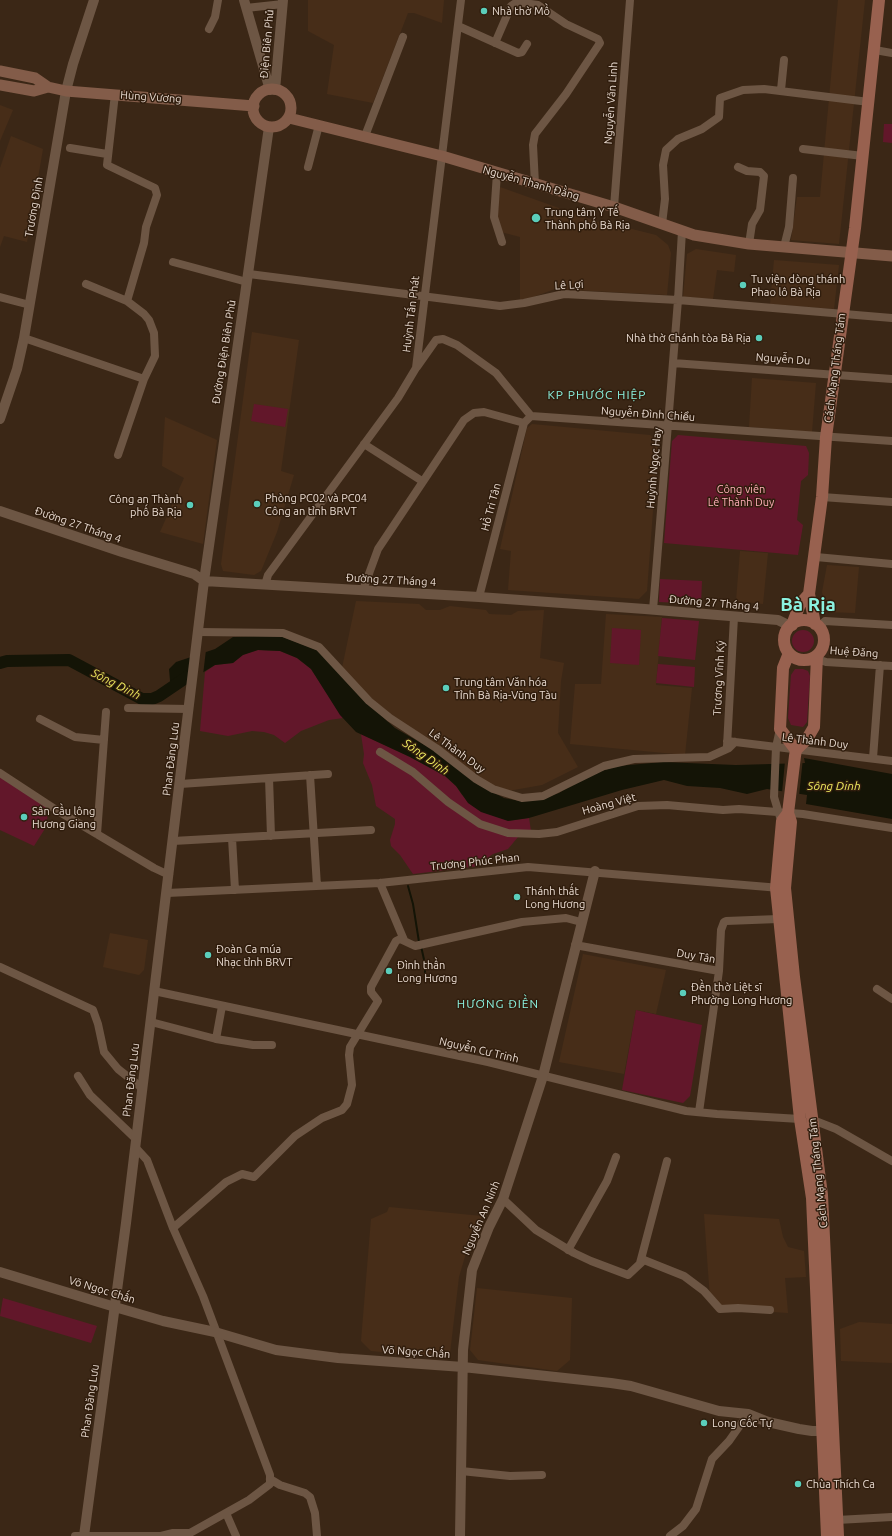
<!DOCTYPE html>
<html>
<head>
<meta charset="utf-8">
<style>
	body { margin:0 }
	canvas { display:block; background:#3b2716 }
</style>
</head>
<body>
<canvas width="892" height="1536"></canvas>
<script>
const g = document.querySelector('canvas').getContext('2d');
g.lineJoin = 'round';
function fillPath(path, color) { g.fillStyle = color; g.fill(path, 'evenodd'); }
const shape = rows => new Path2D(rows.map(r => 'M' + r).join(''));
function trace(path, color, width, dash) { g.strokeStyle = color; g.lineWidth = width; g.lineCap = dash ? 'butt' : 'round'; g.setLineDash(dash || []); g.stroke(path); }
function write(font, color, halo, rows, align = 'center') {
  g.font = font + ' Ubuntu,sans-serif'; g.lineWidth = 3; g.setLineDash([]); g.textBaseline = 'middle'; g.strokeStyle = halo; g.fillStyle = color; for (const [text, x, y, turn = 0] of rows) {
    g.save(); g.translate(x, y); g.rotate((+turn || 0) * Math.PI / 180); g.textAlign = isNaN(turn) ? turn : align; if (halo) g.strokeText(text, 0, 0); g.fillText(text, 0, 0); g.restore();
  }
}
fillPath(shape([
	[308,0,444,0,442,23,414,13,408,13,373,103,327,94,334,45,308,31],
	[838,0,865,0,839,244,791,240,797,197,820,197],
	[0,105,13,110,0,141],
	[11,136,43,149,27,242,4,236,0,247,0,168],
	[500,187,612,227,628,228,656,235,668,245,671,253,667,295,555,289,520,302,520,237,501,232,497,223],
	[696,249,736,255,734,272,717,270,713,299,683,297,687,254],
	[774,260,839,265,834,309,770,304],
	[252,332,299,340,281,471,294,475,277,532,261,571,254,575,223,571,221,564],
	[752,378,816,383,812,432,749,427],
	[165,417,217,440,203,544,160,532,184,478,162,466],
	[532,424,650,435,658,443,647,591,639,599,508,590,511,551,500,549,527,428],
	[740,551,768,553,763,604,736,601],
	[827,565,859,567,855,613,827,612,822,592],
	[356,601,419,604,426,610,440,610,450,606,486,610,489,614,511,615,518,611,544,610,540,658,564,663,561,681,558,733,578,767,542,785,508,791,488,783,380,707,342,668],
	[606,614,662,617,656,685,692,688,685,755,570,744,575,684,601,684],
	[110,933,148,940,144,970,139,975,103,967],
	[583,954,666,970,656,1014,636,1010,624,1074,559,1062],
	[389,1207,482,1216,466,1253,459,1277,450,1353,446,1358,371,1351,361,1341,371,1219,387,1212],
	[704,1214,779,1219,783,1237,788,1247,804,1251,806,1277,785,1278,788,1313,729,1309,710,1299],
	[477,1288,572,1298,570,1360,557,1371,478,1360,470,1350],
	[859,1322,892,1324,892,1363,841,1361,840,1329]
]), '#472d18');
fillPath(shape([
	[884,124,892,124,892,143,883,142],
	[254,404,288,409,285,427,251,421],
	[678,435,806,446,809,453,808,475,801,481,797,520,803,525,798,555,664,543,672,441],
	[660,579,702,581,701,604,659,602],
	[662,618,699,621,695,660,658,656],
	[612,628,641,630,639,665,610,663],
	'792 641a11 11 0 1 1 22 0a11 11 0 1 1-22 0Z',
	[258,650,280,651,297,658,311,669,343,718,329,720,301,731,285,743,274,735,264,732,252,731,228,736,200,731,205,672,215,665,233,663,242,655],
	[658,664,695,667,694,687,656,683],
	[795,669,803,669,808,671,810,676,807,722,803,727,791,725,788,718,791,675],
	[361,734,410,757,445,776,456,786,462,795,508,821,529,818,531,831,518,837,508,849,493,854,490,856,488,865,413,874,400,855,391,846,390,840,395,824,395,819,376,806,372,785,363,763,364,754],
	[0,773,49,807,46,827,34,846,0,830],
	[636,1010,702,1025,690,1096,683,1103,622,1090],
	[3,1298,97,1326,91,1343,0,1316]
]), '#62172a');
fillPath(shape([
	[256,636,280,636,317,650,365,701,395,728,435,751,477,784,504,798,520,801,542,799,559,793,588,775,618,766,663,762,736,765,805,763,804,758,892,774,892,819,806,804,807,795,767,789,747,794,720,788,687,786,664,780,622,790,529,818,508,821,481,812,468,803,456,786,445,776,410,757,356,732,340,715,311,669,297,658,280,651,258,650,243,655,233,663,215,665,181,686,170,681,169,669,176,662,215,649,233,637]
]), '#141406');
fillPath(shape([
	[206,650,203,675,189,684,193,655],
	[802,758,803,758,799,796,782,793,785,761,803,761]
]), '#3b2716');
trace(shape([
	[408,886,413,904,419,942],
	[421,946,425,964,425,981]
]), '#141406', 2);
trace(shape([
	[0,663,7,661,69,660,142,699,152,699,159,696,190,675]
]), '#141406', 12);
trace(shape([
	[246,8,283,4],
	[458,26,518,53,522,52,527,44],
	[209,29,215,17,218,0],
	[495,43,511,6,517,2,538,5,566,24,598,39,600,43,566,94,535,134,533,145,535,184],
	[875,50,892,53],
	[781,90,784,60],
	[115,94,107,165,155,188,157,195,146,227,144,243,127,301,144,314,149,320,154,333,155,356,144,379,118,455],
	[365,136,403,37],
	[70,148,107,154],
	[803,149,863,156],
	[308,167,319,125],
	[738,167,747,171,760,172,764,176,760,210,752,224,749,244],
	[497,173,494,217,502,242],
	[614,207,630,0],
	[662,224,665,199,663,165,666,150,678,139,702,129,719,117,720,98,743,90,764,89,869,102],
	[784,247,789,227,793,178],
	[173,262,247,282],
	[249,274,500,306,524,303,564,294,678,300,892,318],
	[86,284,127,301],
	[0,297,30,305],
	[24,338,144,379],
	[673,363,892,379],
	[417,367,436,340,443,339,457,345,496,373,531,416],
	[364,444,422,481],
	[822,497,892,502],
	[816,557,892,564],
	[265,585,268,575,398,398,416,368,461,0],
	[363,590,378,549,464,420,474,413,484,412,524,423,531,416,892,441],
	[479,597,524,423],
	[653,610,678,300,682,231],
	[819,627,825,621,892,625],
	[199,632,283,633,319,647,369,701,390,718,436,748,476,779,493,789,522,798,543,796,604,766,634,759,709,757,729,748,735,742],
	[817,656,820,660,826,662,892,666],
	[128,708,189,709],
	[40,719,75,737,104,740],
	[727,741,892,761],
	[727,746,734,617],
	[380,752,413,772,448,802,480,824,508,833,539,834,557,832,638,806,667,805,723,810,739,809,803,814,892,828],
	[873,758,880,665],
	[0,773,58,811,154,868,169,875],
	[310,775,317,886],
	[269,778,271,836],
	[180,784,328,774],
	[780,817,774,797,776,747,780,729],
	[97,834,106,712],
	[232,838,235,890],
	[173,841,371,830],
	[380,883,404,940],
	[167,893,380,883,528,867,780,888],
	[575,945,719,971,699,1112],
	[0,967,93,1010,98,1024,104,1052,118,1069,142,1088],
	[719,971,721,930,724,922,726,921,778,919],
	[877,989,892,999],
	[154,991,488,1062,686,1111,717,1114,800,1119],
	[151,1022,216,1039,253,1045,272,1045],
	[216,1039,222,1006],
	[78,1076,90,1095,136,1139],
	[813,1120,836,1129,892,1161],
	[503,1199,536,1230,574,1253,591,1261,628,1275,644,1260,684,1276,704,1291,720,1309,738,1308,770,1310],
	[173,1228,226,1182,242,1174,254,1177,295,1136,322,1118,342,1110,347,1104,352,1085,349,1055,350,1047,378,1001,371,992,371,987,396,941,400,939,415,946,522,922,566,918,581,922],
	[568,1250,607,1181,616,1157],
	[640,1263,667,1161],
	[461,1471,510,1476,542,1475],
	[270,1479,280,1485,305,1493,310,1497,315,1513,317,1536],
	[226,1513,236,1536],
	[837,1520,892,1517],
	[75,1536,161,1536,173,1533,190,1533,249,1500,270,1484,270,1475,203,1296,173,1228,147,1160,135,1147],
	[670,1536,683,1526,696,1509,712,1459,729,1441,748,1414]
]), '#6d5644', 8);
trace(shape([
	[244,0,270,90],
	[275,90,283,0],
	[0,419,17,369,24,338,66,91,73,64,94,0],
	[0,511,122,552,194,574,204,581,479,597,645,609,778,620,790,626],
	[0,1272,115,1307,163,1321,215,1332,276,1350,338,1358,463,1367,611,1383,631,1386,719,1411,748,1414,768,1422,799,1429,812,1431,830,1431],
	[84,1536,126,1223,204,581,269,127],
	[460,1536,463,1350,472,1270,489,1227,503,1199,543,1076,595,871]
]), '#6d5644', 10);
trace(shape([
	[0,71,35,78,48,87],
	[0,85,34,91,48,87,66,91,254,106],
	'253 108a19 19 0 1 1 38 0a19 19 0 1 1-38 0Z',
	[289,118,442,156,614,207,694,235,749,244,892,256]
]), '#835c49', 11);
trace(shape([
	'784 640a20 20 0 1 1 40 0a20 20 0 1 1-40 0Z',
	[815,624,809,594,822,497,826,437,855,228,879,0],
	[792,625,800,604,809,594],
	[789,653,783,668,780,729,796,750],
	[817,656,814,727,807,739,796,750,795,756,788,813,791,822,785,888,794,977,822,1195,838,1536],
	[788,813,782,821,776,888,800,1119,812,1198,827,1536]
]), '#98614f', 12);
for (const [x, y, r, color] of [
	[484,11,4,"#5bcebb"],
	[536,218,5,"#5bcebb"],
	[743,285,4,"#5bcebb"],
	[759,338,4,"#5bcebb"],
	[257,504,4,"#5bcebb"],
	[190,505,4,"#5bcebb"],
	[446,688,4,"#5bcebb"],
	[24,817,4,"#5bcebb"],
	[517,897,4,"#5bcebb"],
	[208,955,4,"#5bcebb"],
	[389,971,4,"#5bcebb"],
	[683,993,4,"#5bcebb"],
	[704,1423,4,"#5bcebb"],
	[798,1484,4,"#5bcebb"]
]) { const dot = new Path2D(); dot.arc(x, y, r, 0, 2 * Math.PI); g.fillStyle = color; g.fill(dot); trace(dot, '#301d0d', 1.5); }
write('11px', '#e8dad0', '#301d0d', [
	["Nhà thờ Mồ",492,11],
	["Trung tâm Y Tế",545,212],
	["Thành phố Bà Rịa",545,225],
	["Tu viện dòng thánh",751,279],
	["Phao lô Bà Rịa",751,292],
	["Nhà thờ Chánh tòa Bà Rịa",751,338,"right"],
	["Phòng PC02 và PC04",265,498],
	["Công an tỉnh BRVT",265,511],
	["Công an Thành",182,499,"right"],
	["phố Bà Rịa",182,512,"right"],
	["Trung tâm Văn hóa",454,682],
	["Tỉnh Bà Rịa-Vũng Tàu",454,695],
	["Sân Cầu lông",32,811],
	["Hương Giang",32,824],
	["Thánh thất",525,891],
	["Long Hương",525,904],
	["Đoàn Ca múa",216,949],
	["Nhạc tỉnh BRVT",216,962],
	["Đình thần",397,965],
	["Long Hương",397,978],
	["Đền thờ Liệt sĩ",691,987],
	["Phường Long Hương",691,1000],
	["Long Cốc Tự",712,1423],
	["Chùa Thích Ca",806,1484]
], 'left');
write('11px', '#e8dad0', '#301d0d', [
	["Điện Biên Phủ",267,44,-85],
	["Hùng Vương",151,97,4],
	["Nguyễn Văn Linh",611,103,-86],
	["Nguyễn Thanh Đằng",531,183,16],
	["Trương Định",34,207,-80],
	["Lê Lợi",569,285,-3],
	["Huỳnh Tấn Phát",411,314,-83],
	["Đường Điện Biên Phủ",224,352,-81],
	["Nguyễn Du",783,359,4],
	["Cách Mạng Tháng Tám",835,368,-83],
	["Nguyễn Đình Chiểu",648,414,4],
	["Huỳnh Ngọc Hay",654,468,-85],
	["Hồ Tri Tân",491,507,-75],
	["Đường 27 Tháng 4",78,525,19],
	["Đường 27 Tháng 4",391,580,3],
	["Đường 27 Tháng 4",714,603,5],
	["Huệ Đăng",854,652,4],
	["Trương Vĩnh Ký",719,678,-87],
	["Lê Thành Duy",815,741,7],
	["Lê Thành Duy",457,751,36],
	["Phan Đăng Lưu",171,759,-83],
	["Hoàng Việt",609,804,-15],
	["Trương Phúc Phan",475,862,-6],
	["Duy Tân",696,956,10],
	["Nguyễn Cư Trinh",479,1050,13],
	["Phan Đăng Lưu",131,1080,-83],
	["Cách Mạng Tháng Tám",818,1173,-96],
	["Nguyễn An Ninh",481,1218,-67],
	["Võ Ngọc Chấn",102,1290,17],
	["Võ Ngọc Chấn",416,1352,4],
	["Phan Đăng Lưu",90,1401,-82]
]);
write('11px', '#feaeb8', '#301d0d', [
	["Công viên",741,489],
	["Lê Thành Duy",741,502]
]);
g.letterSpacing = '1px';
write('12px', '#8bf2e0', '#301d0d', [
	["KP PHƯỚC HIỆP",597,395],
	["HƯƠNG ĐIỀN",498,1004]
]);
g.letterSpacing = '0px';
write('italic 12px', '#edea5f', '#301d0d', [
	["Sông Dinh",116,684,27],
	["Sông Dinh",426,757,35],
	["Sông Dinh",834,786]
]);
write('bold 19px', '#8bf2e0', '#301d0d', [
	["Bà Rịa",808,605]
]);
</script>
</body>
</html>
